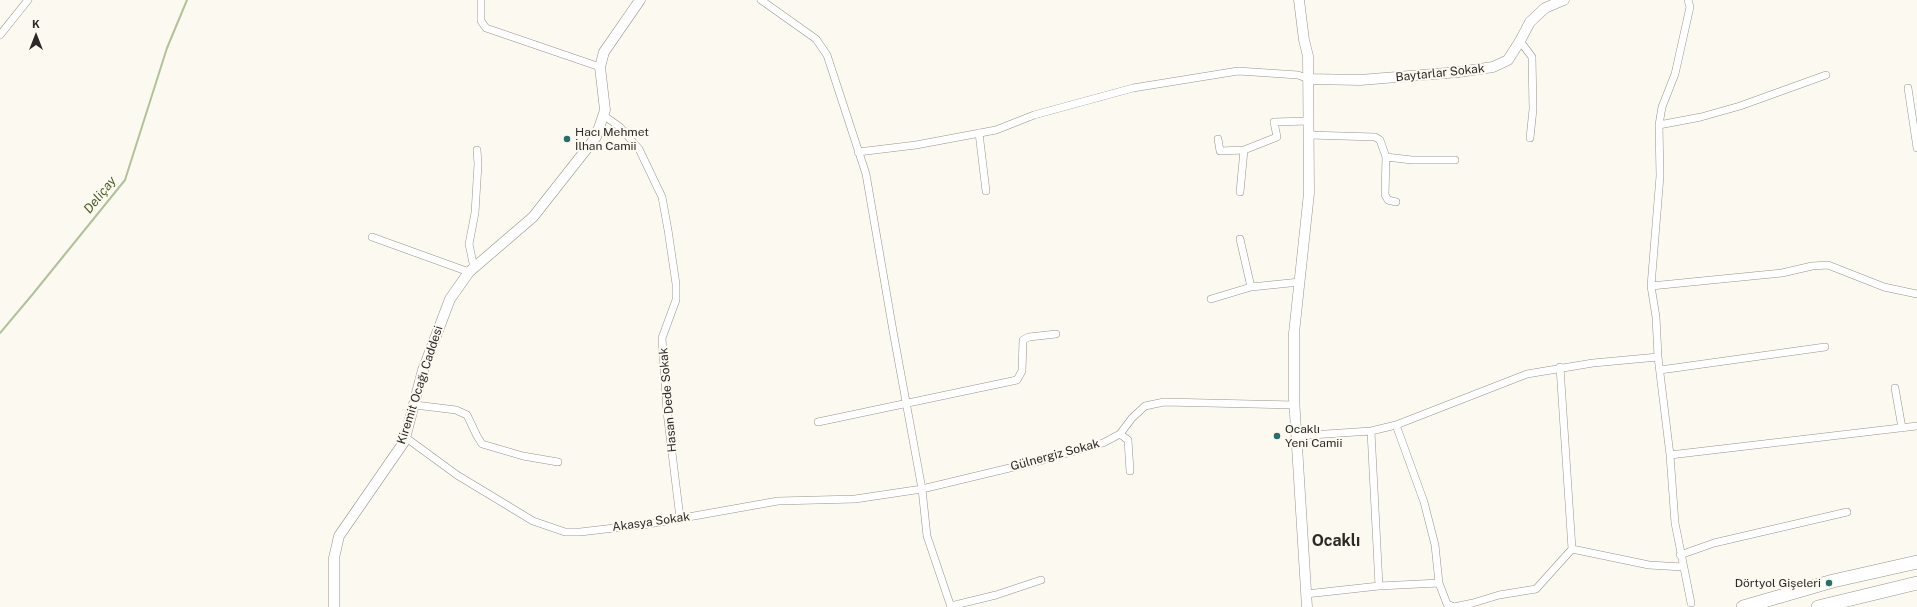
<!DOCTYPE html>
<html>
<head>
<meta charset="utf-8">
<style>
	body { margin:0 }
	#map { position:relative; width:1917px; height:607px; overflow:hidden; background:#fcf9f1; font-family:"Public Sans",sans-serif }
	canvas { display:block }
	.north { position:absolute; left:16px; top:16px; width:40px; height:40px; -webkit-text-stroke:3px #fcf9f1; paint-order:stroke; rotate:0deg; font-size:11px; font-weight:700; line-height:16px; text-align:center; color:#2b2a27 }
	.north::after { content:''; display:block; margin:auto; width:14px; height:18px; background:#2b2a27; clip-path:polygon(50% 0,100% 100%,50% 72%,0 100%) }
</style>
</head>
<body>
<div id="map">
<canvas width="1917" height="607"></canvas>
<div class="north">K</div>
</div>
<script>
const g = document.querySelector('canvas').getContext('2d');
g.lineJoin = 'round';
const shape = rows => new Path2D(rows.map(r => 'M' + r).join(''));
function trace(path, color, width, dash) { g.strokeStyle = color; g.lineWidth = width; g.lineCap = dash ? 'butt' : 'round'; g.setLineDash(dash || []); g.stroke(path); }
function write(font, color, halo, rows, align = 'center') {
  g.font = font + ' "Public Sans",sans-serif'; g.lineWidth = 4; g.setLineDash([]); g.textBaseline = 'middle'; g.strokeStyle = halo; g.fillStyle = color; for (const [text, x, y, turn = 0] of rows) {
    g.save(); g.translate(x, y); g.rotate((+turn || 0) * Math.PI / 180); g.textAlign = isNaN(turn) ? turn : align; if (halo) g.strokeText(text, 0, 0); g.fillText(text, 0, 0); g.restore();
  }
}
trace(shape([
	[0,333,32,295,125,180,167,48,187,0]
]), '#b1c19a', 2);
const street = shape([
	[481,0,481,21,486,28,600,67],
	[761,0,816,39,827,55,866,174,893,331,922,489,927,536,951,607],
	[1688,0,1690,7,1675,74,1662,107,1659,125,1660,176,1651,286,1656,317,1658,357,1670,455,1675,523,1691,603],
	[0,35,28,0],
	[1520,41,1532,57,1533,109,1530,138],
	[1908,88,1917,148],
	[603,115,620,127,639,149,662,197,668,230,676,284,676,300,662,338,667,412,680,518],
	[1659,125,1701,117,1740,106,1826,75],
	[979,133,986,191],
	[1309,135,1375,137,1380,140,1386,157,1385,195,1388,200,1396,202],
	[1218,139,1220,151,1244,150],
	[858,152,916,145,996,130,1034,115,1133,88,1238,71,1298,75,1309,79],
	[1386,157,1412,160,1455,160],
	[1240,192,1244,150,1277,137,1274,122,1309,121],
	[372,237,469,272],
	[1240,239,1251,287],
	[474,268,469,244,475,213,478,164,477,150],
	[1651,286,1782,273,1812,266,1828,265,1884,287,1917,294],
	[1211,299,1251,287,1300,282],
	[1660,370,1825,347],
	[1895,388,1902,428],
	[415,405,456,410,467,415,477,436,482,444,523,456,558,462],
	[818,422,1017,380,1022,371,1023,340,1029,337,1056,334],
	[1396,425,1424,502,1435,545,1439,583,1447,604,1454,607,1473,603,1499,595,1536,589,1572,549,1560,367],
	[1371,431,1379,586],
	[1120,434,1128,440,1130,471],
	[1296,436,1371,431,1396,425,1527,374,1593,363,1658,357],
	[405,437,457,475,533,521,565,532,580,532,649,524,778,501,855,499,922,489,1043,460,1103,443,1120,434,1132,418,1145,406,1164,402,1295,405],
	[1670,455,1917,426],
	[1572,549,1649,565,1683,567],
	[1680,555,1714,543,1847,512],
	[1306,594,1379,586,1439,583],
	[951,606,996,595,1041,580]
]);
const secondary = shape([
	[1299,0,1304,40,1308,56,1309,193,1294,333,1294,398,1307,607],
	[1309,79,1360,80,1459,72,1493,67,1508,60,1520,41,1530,22,1545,8,1564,0],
	[334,607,334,558,339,536,404,442,423,370,450,299,469,272,533,217,596,137,605,110,600,67,604,52,640,0]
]);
const highway = shape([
	[1743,607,1833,581,1917,562],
	[1818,607,1917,583]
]);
trace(street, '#97948d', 8);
trace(secondary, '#97948d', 11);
trace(highway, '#97948d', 14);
trace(street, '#fff', 7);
trace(secondary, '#fff', 10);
trace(highway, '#fff', 13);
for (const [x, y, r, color] of [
	[567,139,4,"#276f69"],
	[1277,436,4,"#276f69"],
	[1829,583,4,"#276f69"]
]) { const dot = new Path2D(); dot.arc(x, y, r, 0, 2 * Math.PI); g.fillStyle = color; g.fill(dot); trace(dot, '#fcf9f1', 1.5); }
write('12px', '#2b2a27', '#fcf9f1', [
	["Baytarlar Sokak",1440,73,-6],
	["Kiremit Ocağı Caddesi",420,385,-72],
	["Hasan Dede Sokak",668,400,-95],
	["Gülnergiz Sokak",1055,455,-15],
	["Akasya Sokak",651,522,-8]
]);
write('12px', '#2b2a27', '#fcf9f1', [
	["Hacı Mehmet",575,132],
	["İlhan Camii",575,146],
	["Ocaklı",1285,429],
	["Yeni Camii",1285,443],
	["Dörtyol Gişeleri",1821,583,"right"]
], 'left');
write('italic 13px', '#485e24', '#fcf9f1', [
	["Deliçay",100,195,-51]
]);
write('bold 16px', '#2b2a27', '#fcf9f1', [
	["Ocaklı",1336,541]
]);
</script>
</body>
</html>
